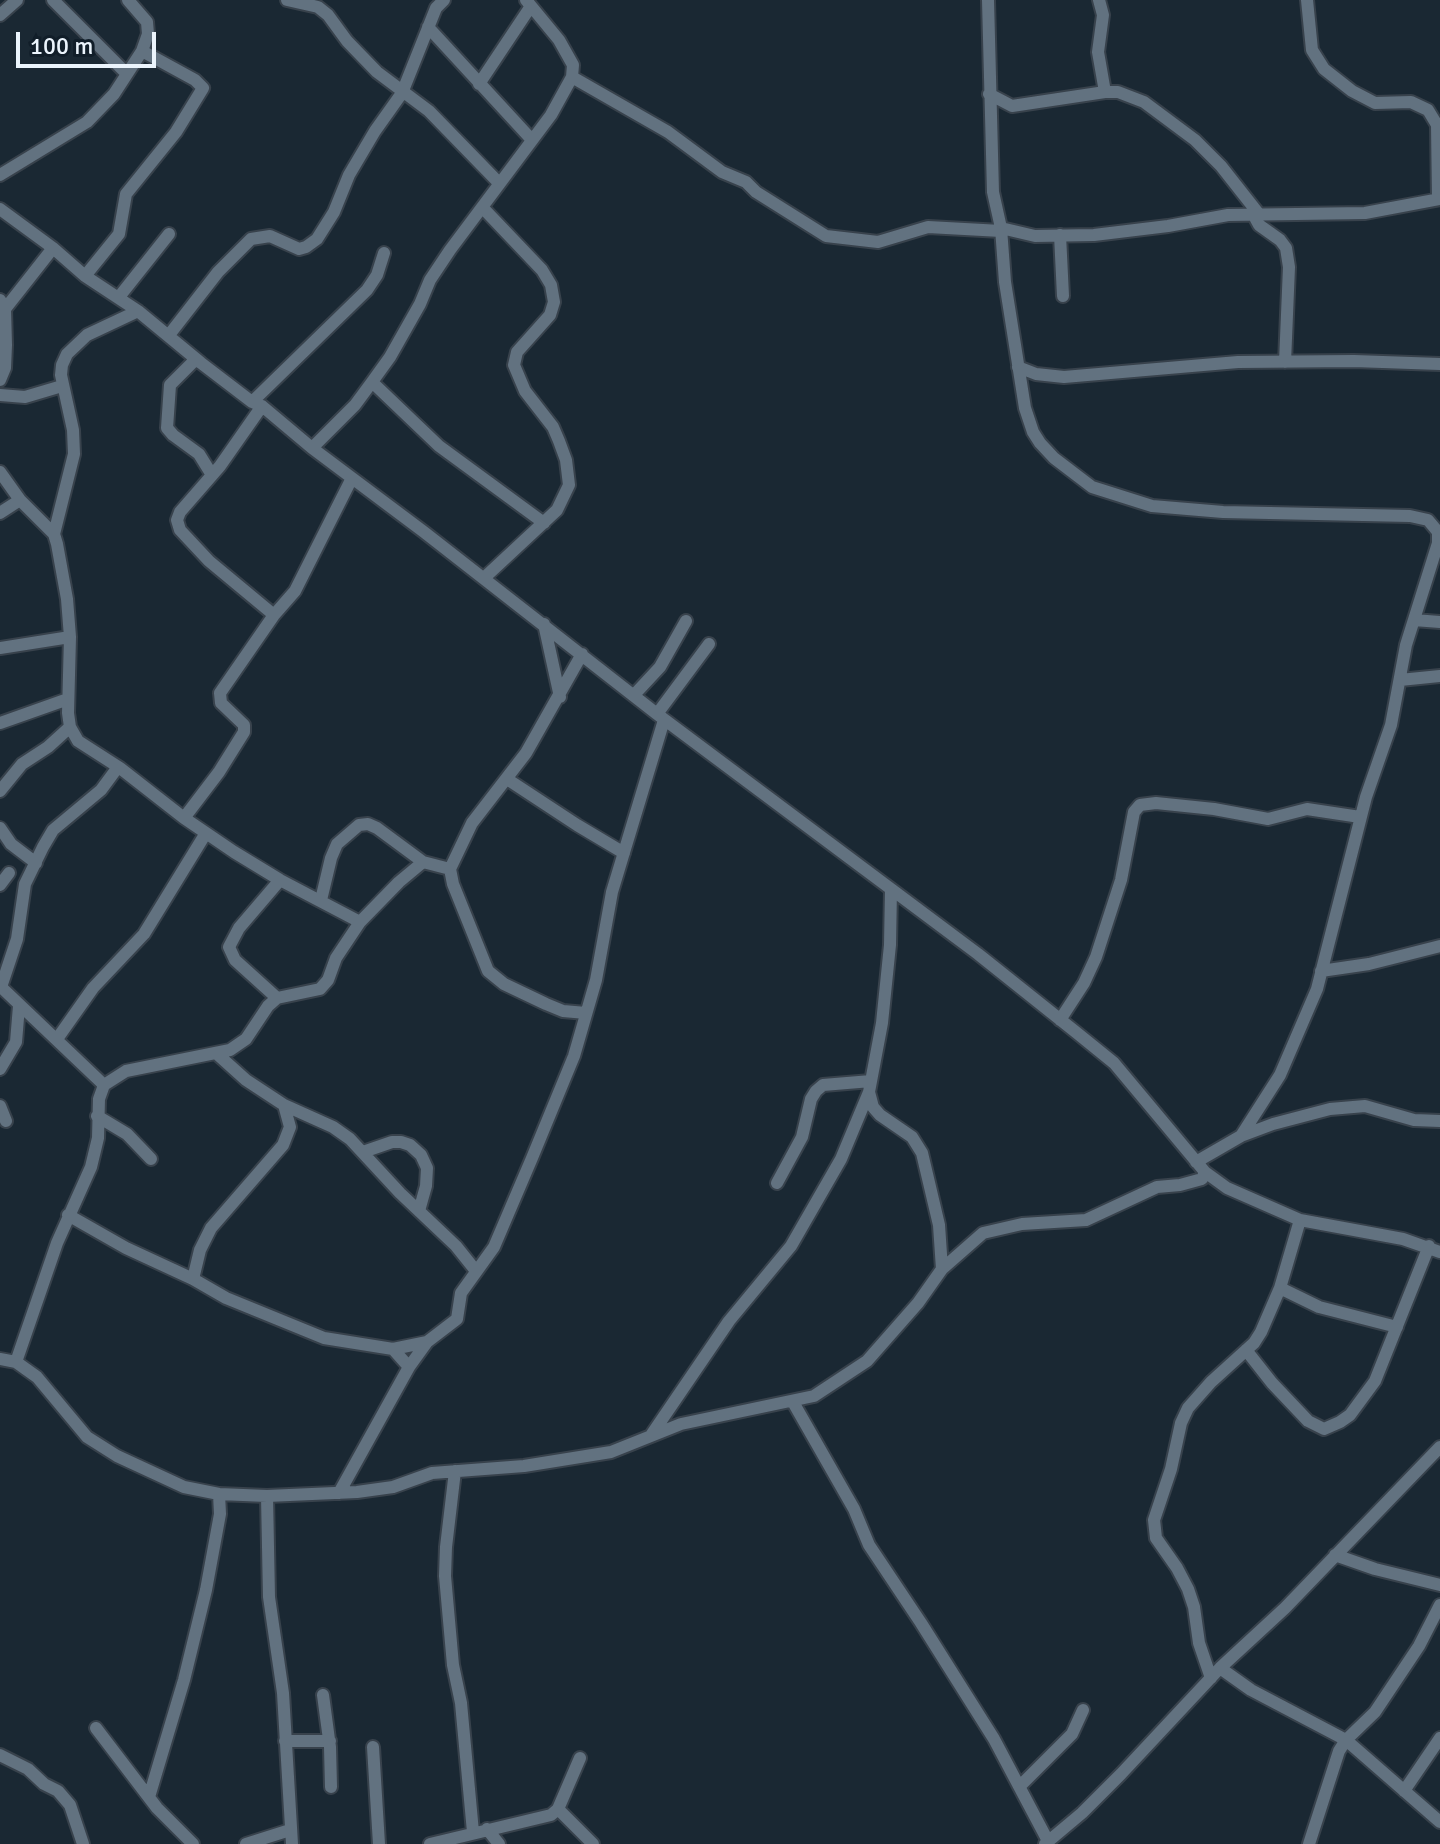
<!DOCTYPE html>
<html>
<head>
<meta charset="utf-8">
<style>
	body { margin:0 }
	#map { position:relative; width:1440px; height:1844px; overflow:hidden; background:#1a2833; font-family:Signika,sans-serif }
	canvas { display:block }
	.scale { position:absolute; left:16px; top:32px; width:140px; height:36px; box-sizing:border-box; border:4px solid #ebf4fc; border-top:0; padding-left:10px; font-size:24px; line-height:28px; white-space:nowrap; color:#ebf4fc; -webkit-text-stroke:6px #111e29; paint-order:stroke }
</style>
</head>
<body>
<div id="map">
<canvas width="1440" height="1844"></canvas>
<div class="scale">100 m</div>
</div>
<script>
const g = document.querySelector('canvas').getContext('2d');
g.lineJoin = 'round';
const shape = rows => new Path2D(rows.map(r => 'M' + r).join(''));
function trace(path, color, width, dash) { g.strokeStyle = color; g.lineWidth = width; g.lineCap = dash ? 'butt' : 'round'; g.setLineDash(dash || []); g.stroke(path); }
const minor = shape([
	[53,0,127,74],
	[287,0,318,7,328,15,347,41,377,72,429,111,499,183],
	[988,0,993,192,1001,228,1005,282,1025,408,1033,432,1040,443,1054,458,1092,487,1152,506,1223,512,1410,516,1428,520,1438,532,1438,543,1406,645,1391,725,1366,797,1317,989,1280,1075,1241,1136],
	[1099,0,1103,15,1098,52,1105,92],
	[1307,0,1312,50,1324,69,1352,91,1375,103,1411,102,1428,110,1437,125,1438,199],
	[0,15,17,0],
	[428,27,532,140],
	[572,77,668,132,722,172,746,182,756,192,826,236,878,242,928,227,1001,231],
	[479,84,531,6],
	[989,94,1012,106,1105,92,1118,92,1144,102,1195,140,1221,166,1258,213],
	[0,175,87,122,114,94,142,51,148,34,147,22,128,0],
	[482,207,542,270,551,285,554,302,550,315,517,352,514,365,525,391,553,427,559,441,566,460,569,485,557,510,484,578],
	[0,209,53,248,85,276,138,311,201,363,252,402,262,406,312,448,424,532,657,714,978,954,1077,1033,1114,1063,1205,1172,1227,1188,1300,1220,1403,1239,1440,1252],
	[1253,214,1259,225,1280,240,1286,248,1289,267,1285,362],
	[1001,228,1035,236,1094,235,1168,226,1228,215,1365,213,1440,199],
	[1060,235,1063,296],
	[85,276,119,234,126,194,176,132,203,88,195,80,142,51],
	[119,297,169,234],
	[0,300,5,309,6,345,5,368,0,380],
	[5,309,53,248],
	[169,335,218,272,251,239,270,236,299,249,306,247,317,239,334,212,349,175,375,131,402,93,436,8,444,0],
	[196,359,170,385,167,428,173,435,199,454,212,475],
	[1018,367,1036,374,1064,377,1238,362,1354,361,1440,364],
	[372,382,439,446,544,523],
	[0,395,25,397,62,386],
	[252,402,367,290,377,275,384,253],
	[262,406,220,466,180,512,177,520,180,530,209,561,274,615],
	[312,448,355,405,372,382,390,357,420,304,430,280,450,250,551,115,572,77,573,65,559,40,526,0],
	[0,472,20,500,54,534,57,544,67,599,70,637,68,713,70,727,78,741,120,768,184,818,234,852,280,880,360,922],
	[0,513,20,500],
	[54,534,74,454,73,430,61,375,62,365,67,354,87,335,138,311],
	[1414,620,1440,622],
	[544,624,560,697],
	[0,648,70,637],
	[582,654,526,753,472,823,450,869,453,884,488,971,504,984,546,1004,563,1011,586,1013],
	[1400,680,1440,676],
	[634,695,660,667,686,621],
	[657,714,709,644],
	[0,723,68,699],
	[507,779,577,825,624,853],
	[0,791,22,764,48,747,70,727],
	[184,818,219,772,244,732,244,725,221,703,220,693,274,615,295,591,352,478],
	[0,828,11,844,36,863],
	[0,885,9,873],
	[891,889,890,945,882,1023,869,1092,873,1107,880,1115,912,1137,922,1153,939,1225,942,1269],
	[321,900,331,858,337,844,359,825,368,824,377,828,423,862,450,869],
	[1321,971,1369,964,1440,946],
	[0,986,104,1085],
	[1,987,17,939,25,884,43,847,53,830,101,790,118,767],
	[277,998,235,960,229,947,239,928,280,880],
	[1060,1020,1084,983,1096,957,1121,880,1134,812,1140,805,1156,803,1214,809,1268,819,1307,809,1360,817],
	[57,1039,93,988,144,934,206,833],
	[216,1053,246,1080,284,1105,333,1127,350,1139,400,1193,456,1246,476,1271],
	[0,1069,16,1042,19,1006],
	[0,1106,6,1121],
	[97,1116,127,1134,151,1159],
	[363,1152,392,1142,401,1142,410,1145,421,1155,427,1168,426,1186,419,1211],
	[1196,1162,1241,1136,1273,1124,1330,1109,1365,1106,1414,1120,1440,1121],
	[777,1183,802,1137,811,1099,816,1091,823,1085,871,1081],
	[68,1215,126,1248,193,1279,226,1298,324,1338,393,1349,409,1367],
	[193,1279,200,1250,211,1228,283,1145,290,1127,284,1105],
	[1280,1288,1319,1307,1397,1327],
	[393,1349,427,1342],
	[1246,1350,1272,1383,1308,1421,1324,1429,1340,1422,1350,1415,1375,1381,1429,1246],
	[0,1359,16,1362,37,1377,87,1437,117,1456,184,1487,219,1494,267,1496,357,1492,393,1487,432,1473,524,1466,611,1452,681,1424,814,1396,867,1361,918,1303,942,1269,983,1233,1022,1224,1086,1220,1157,1187,1180,1185,1202,1179,1205,1172],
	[16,1362,57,1243,91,1167,98,1138,99,1099,104,1085,126,1071,230,1050,246,1039,268,1006,277,998,320,989,328,980,336,958,360,922,399,882,423,862],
	[793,1402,854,1509,869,1545,921,1623,994,1739,1048,1841],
	[652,1434,729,1321,791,1246,841,1159,869,1092],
	[455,1471,446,1547,445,1576,453,1665,461,1703,473,1832],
	[339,1493,409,1367,427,1342,457,1319,461,1293,494,1247,532,1158,574,1056,596,980,612,892,664,720],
	[267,1496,269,1597,283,1693,292,1844],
	[1335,1555,1375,1569,1440,1585],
	[1220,1668,1251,1690,1346,1740,1440,1822],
	[1211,1678,1199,1643,1194,1607,1188,1589,1177,1568,1156,1538,1154,1520,1171,1469,1181,1423,1188,1408,1211,1382,1254,1343,1261,1332,1280,1288,1300,1220],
	[323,1695,330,1747,331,1787],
	[96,1728,157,1808,193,1844],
	[285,1741,330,1741],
	[373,1747,379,1844],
	[0,1755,28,1769,44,1784,58,1791,70,1805,83,1844],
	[1020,1786,1072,1734,1083,1710],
	[1404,1791,1440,1738],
	[149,1797,184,1680,206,1590,220,1514,219,1494],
	[558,1809,593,1844],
	[487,1829,499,1844],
	[246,1844,290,1830],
	[430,1844,551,1815,558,1809,580,1758],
	[1045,1844,1082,1813,1121,1774,1220,1668,1285,1608,1440,1447],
	[1309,1844,1339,1751,1346,1740,1375,1712,1419,1646,1440,1605]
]);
trace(minor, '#38424c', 16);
trace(minor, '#627280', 12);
</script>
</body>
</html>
